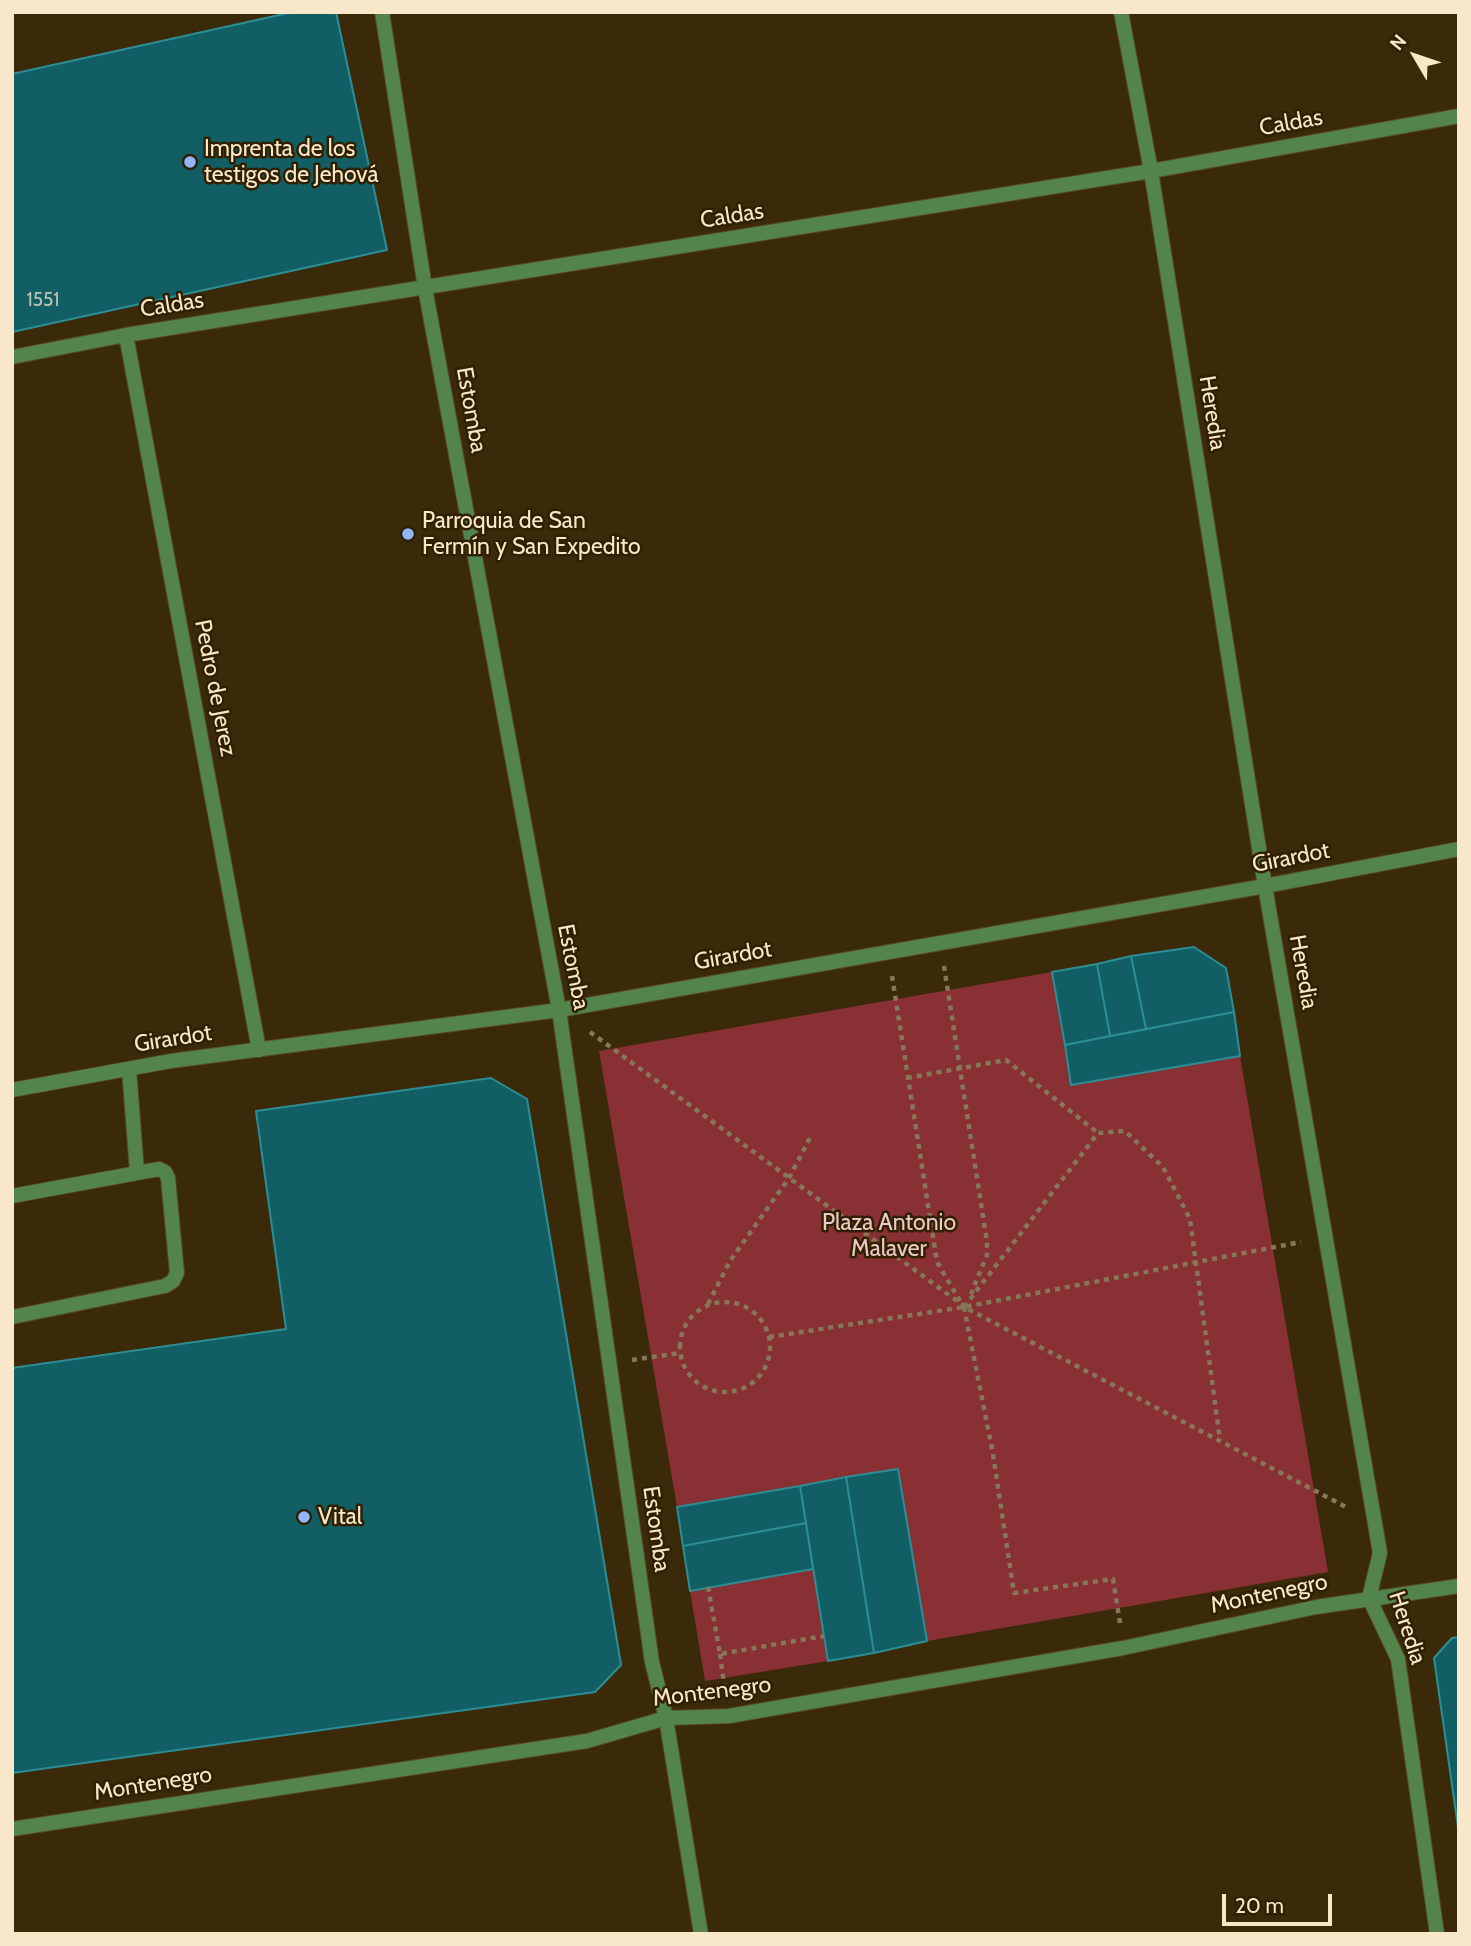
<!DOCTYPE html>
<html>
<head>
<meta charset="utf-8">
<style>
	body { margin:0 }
	#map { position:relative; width:1471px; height:1946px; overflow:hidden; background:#3a2a09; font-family:Cabin,sans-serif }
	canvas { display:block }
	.frame { position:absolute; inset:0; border:14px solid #f8e7c8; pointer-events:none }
	.north { position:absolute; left:1380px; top:21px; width:70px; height:70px; -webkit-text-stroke:5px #302000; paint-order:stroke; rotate:309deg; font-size:19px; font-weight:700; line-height:28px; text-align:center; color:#f8e7c8 }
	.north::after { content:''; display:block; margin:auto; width:24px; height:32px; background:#f8e7c8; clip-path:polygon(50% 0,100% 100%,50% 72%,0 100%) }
	.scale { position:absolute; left:1222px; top:1894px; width:110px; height:32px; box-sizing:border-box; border:4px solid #f8e7c8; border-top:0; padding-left:9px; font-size:21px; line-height:24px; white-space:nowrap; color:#f8e7c8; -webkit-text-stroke:5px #302000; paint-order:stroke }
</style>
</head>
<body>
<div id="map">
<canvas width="1471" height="1946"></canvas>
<div class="frame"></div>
<div class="north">N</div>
<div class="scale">20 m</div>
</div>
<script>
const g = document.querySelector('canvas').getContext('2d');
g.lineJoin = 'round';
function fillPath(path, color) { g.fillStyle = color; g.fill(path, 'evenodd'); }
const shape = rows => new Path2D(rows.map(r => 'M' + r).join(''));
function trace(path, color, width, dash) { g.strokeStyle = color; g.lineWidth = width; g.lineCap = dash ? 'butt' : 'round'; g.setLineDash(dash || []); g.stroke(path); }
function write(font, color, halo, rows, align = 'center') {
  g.font = font + ' Cabin,sans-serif'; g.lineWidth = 5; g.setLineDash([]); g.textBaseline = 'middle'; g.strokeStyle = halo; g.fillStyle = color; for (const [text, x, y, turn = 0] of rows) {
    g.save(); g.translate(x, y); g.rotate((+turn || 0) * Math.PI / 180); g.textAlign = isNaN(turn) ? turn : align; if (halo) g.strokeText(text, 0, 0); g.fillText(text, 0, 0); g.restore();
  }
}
fillPath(shape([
	[1052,972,1071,1085,1240,1056,1328,1572,927,1641,897,1469,677,1507,599,1051],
	[813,1569,828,1661,705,1681,690,1591]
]), '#883033');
const building = shape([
	[293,12,336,12,387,250,12,332,12,74,293,12],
	[1194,947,1226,968,1234,1012,1146,1029,1131,956,1194,947],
	[1131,956,1146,1029,1110,1036,1097,964,1131,956],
	[1097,964,1110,1036,1065,1045,1052,972,1097,964],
	[1234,1012,1240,1056,1071,1085,1065,1045,1234,1012],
	[491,1078,527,1099,621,1665,595,1692,12,1773,12,1368,286,1329,256,1111,491,1078],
	[898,1469,927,1641,874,1653,846,1477,898,1469],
	[846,1477,874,1653,828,1661,800,1486,846,1477],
	[800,1486,806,1523,683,1546,677,1507,800,1486],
	[806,1523,813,1569,690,1591,683,1546,806,1523],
	[1459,1637,1459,1834,1434,1658,1452,1638,1459,1637]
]);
fillPath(building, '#115f64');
trace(building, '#2c8e94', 2);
const service = shape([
	[129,1069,137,1172],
	[12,1196,159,1169,165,1172,168,1178,177,1273,173,1281,165,1286,12,1317]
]);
const minor = shape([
	[382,12,425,288,559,1010,652,1662,666,1718,701,1934],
	[1121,12,1151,171,1265,886,1380,1553,1369,1598,1398,1659,1437,1934],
	[126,335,259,1050],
	[12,357,126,335,1151,171,1459,116],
	[12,1090,171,1061,559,1010,1265,886,1459,849],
	[12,1829,587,1741,666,1718,729,1716,1123,1648,1316,1607,1459,1586]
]);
trace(service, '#584828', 16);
trace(minor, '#584828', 16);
trace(shape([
	[944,966,987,1242,987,1255,971,1294],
	[892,976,937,1262,960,1301],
	[590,1032,964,1306],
	[907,1078,1006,1060,1098,1133],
	'680 1347a45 45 0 1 1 90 0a45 45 0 1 1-90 0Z',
	[708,1304,730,1261,789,1178,812,1134],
	[964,1307,1098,1133,1125,1131,1163,1167,1190,1219,1220,1440],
	[769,1337,964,1307,1301,1242],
	[632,1360,680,1353],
	[708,1587,720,1654,824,1636],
	[1120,1623,1113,1579,1014,1593,993,1454,964,1307,1346,1507],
	[720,1654,725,1691]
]), '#877757', 4.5, [5, 5]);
trace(service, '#53844c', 14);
trace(minor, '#53844c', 14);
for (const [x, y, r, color] of [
	[190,162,7,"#91b8fd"],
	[408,534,7,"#91b8fd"],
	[304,1517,7,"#91b8fd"]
]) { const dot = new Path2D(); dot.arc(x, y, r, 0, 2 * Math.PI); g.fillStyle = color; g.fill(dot); trace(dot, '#302000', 2.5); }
write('19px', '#bec5af', null, [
	["1551",43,300]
]);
write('23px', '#f8e7c8', '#302000', [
	["Caldas",1291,123,-10],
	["Caldas",732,216,-9],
	["Caldas",172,305,-9],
	["Estomba",471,410,80],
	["Heredia",1212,413,81],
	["Pedro de Jerez",215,688,79],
	["Girardot",1291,858,-11],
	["Girardot",733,956,-10],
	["Estomba",573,967,79],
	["Heredia",1303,972,80],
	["Girardot",173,1039,-9],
	["Estomba",656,1529,82],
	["Montenegro",1269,1594,-12],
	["Heredia",1407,1628,72],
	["Montenegro",712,1692,-7],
	["Montenegro",153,1784,-9]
]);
write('23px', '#f8e7c8', '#302000', [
	["Imprenta de los",204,149],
	["testigos de Jehová",204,175],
	["Parroquia de San",422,521],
	["Fermín y San Expedito",422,547],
	["Vital",318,1517]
], 'left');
write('23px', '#ebc9c8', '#302000', [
	["Plaza Antonio",889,1223],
	["Malaver",889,1249]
]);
</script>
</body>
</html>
